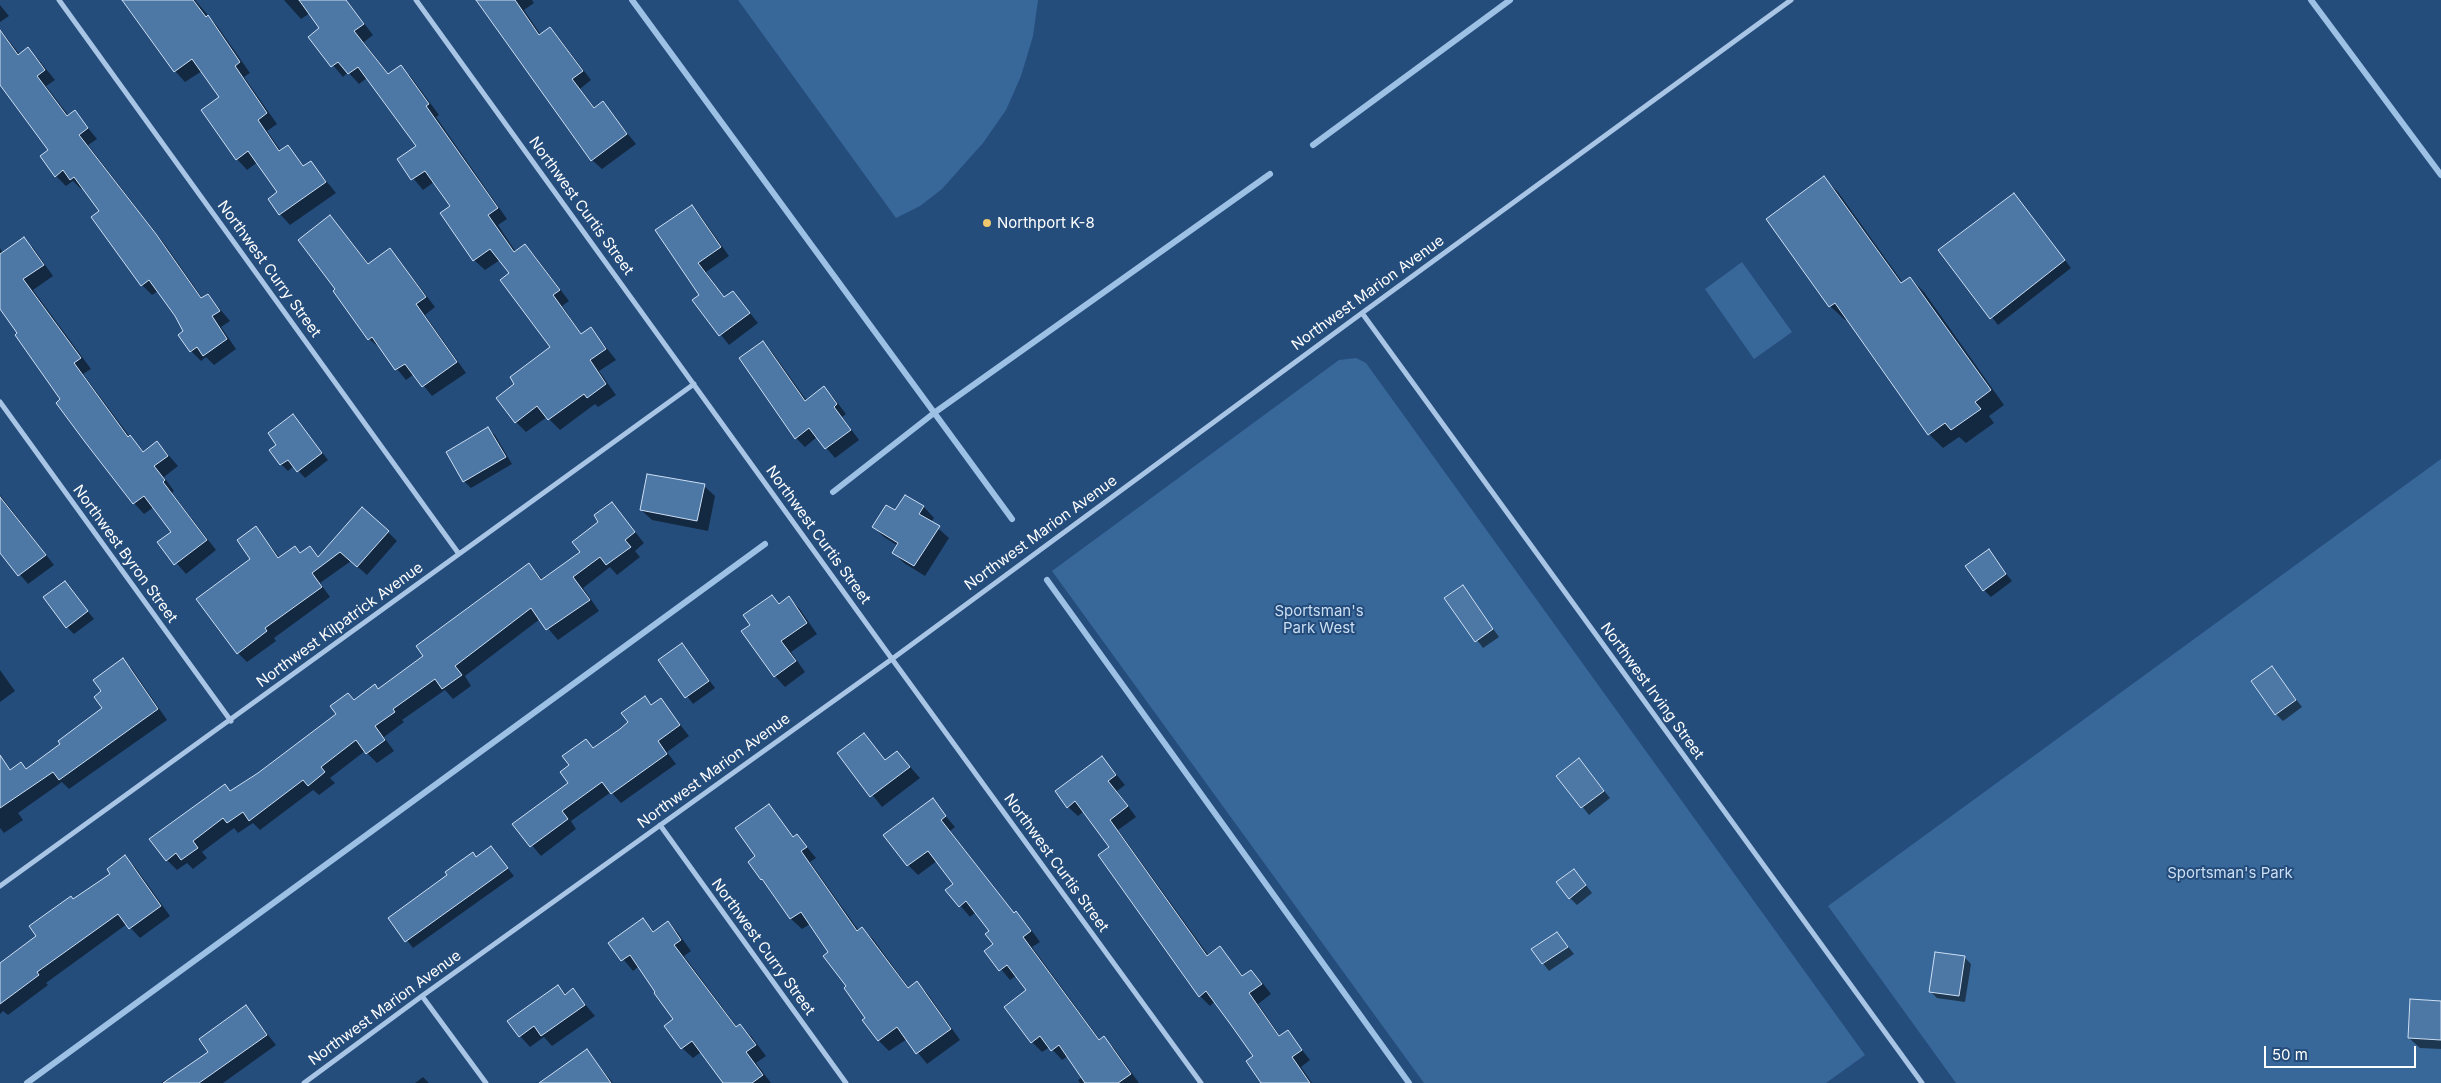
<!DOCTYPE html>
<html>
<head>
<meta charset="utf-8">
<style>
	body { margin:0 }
	#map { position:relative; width:2441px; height:1083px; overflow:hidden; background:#254d7c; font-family:Inter,sans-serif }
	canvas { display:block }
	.scale { position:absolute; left:2264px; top:1046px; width:152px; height:22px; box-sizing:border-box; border:2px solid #fff; border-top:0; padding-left:6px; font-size:15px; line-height:18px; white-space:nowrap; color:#fff; -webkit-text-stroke:4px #254d7c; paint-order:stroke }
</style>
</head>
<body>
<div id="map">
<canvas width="2441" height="1083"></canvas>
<div class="scale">50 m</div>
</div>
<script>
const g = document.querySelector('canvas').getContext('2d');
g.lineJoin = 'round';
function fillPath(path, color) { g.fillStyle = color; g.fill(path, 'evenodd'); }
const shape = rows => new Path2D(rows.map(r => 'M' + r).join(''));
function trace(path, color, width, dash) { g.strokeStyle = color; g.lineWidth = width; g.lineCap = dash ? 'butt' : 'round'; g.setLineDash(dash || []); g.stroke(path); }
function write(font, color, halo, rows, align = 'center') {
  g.font = font + ' Inter,sans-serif'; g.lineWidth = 4; g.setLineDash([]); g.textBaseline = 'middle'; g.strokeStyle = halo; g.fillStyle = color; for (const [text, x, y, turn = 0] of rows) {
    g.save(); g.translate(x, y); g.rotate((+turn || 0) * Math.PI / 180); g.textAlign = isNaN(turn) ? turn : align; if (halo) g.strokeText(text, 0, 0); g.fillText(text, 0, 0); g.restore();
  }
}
fillPath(shape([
	[738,0,1038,0,1033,36,1021,76,1006,110,983,143,942,189,920,206,896,218],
	[1742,262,1792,332,1754,359,1705,289],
	[1356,358,1366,363,1865,1055,1826,1083,1424,1083,1052,571,1339,360],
	[2441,459,2441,1083,1956,1083,1828,906]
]), '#386799');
fillPath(shape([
	[123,0,195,0,218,27,250,73,244,77,277,124,267,131,281,151,287,146,305,167,311,162,336,193,290,225,280,214,279,192,258,162,247,170,237,159,220,97,202,71,185,82,175,71],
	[284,0,346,0,373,35,364,42,389,75,401,67,411,77,439,115,436,117,507,219,498,225,516,252,525,246,535,256,569,301,562,306,582,335,591,328,616,360,599,371,616,395,598,407,595,404,560,430,547,417,526,432,516,422,516,384,552,347,511,274,500,260,485,270,474,260,452,207,434,182,423,190,398,160,418,146,367,78,359,84,348,72,343,77,309,37,320,29,310,13,301,19],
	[479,0,532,0,534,3,524,10,541,35,550,28,559,38,591,80,580,89,595,108,603,103,636,144,602,169,592,160],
	[0,5,9,16,0,22],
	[0,29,20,55,28,49,38,59,55,80,46,86,69,116,75,112,97,139,88,145,166,246,203,299,208,295,230,321,221,327,236,349,214,365,206,357,201,361,191,351,185,331,158,291,152,295,142,285,101,212,83,187,81,189,73,181,66,186,56,176,50,151,0,83],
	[1824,178,1838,192,1903,283,1910,278,1924,292,2004,405,1989,416,1994,423,1966,443,1959,437,1943,448,1929,434,1847,319,1845,320,1830,306,1767,219],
	[2020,202,2071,268,1998,325,1939,250],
	[691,206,700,215,729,256,706,272,725,298,733,292,758,323,729,345,694,300,701,295],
	[330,216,370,265,390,250,399,260,435,307,425,315,466,373,432,396,414,374,406,380,380,348,369,339,337,289],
	[24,239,34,249,53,276,33,290,91,369,83,374,130,437,144,452,157,442,178,466,164,477,174,491,172,493,216,550,186,574,159,543,173,532,154,507,144,514,134,503,58,403,62,400,0,306,0,248,3,253],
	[763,343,772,352,807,401,824,388,833,397,846,414,842,417,859,440,835,458,817,437,805,447,796,438],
	[299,423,328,460,305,478,294,466,288,471,281,464],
	[488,429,495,435,512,464,471,488,464,481,448,453],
	[704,486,715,496,708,531,652,520,641,510],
	[0,495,54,565,28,584,0,551],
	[906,496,924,507,934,518,931,522,949,538,925,576,904,563,894,553,898,546,884,537,874,527,896,512],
	[612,503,644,543,635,551,640,557,617,575,610,567,583,588,599,611,558,640,540,619,465,676,471,686,453,699,445,690,402,720,404,722,384,737,394,751,377,763,365,751,330,778,335,783,319,795,313,790,260,830,253,823,238,833,234,828,202,852,207,858,193,869,187,863,177,870,167,860,225,786,231,792,259,774,338,714,348,694,355,701,378,690,425,657,529,564,543,580,582,552],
	[256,528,280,558,295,547,301,554,310,548,319,557,388,532,397,541,367,575,351,561,320,583,330,597,274,638,276,641,247,662,238,653],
	[1988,551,2012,581,1991,597,1984,590],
	[65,583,94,619,74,634,67,627],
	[1463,587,1499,637,1483,648,1446,598],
	[772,596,780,604,789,598,799,608,817,634,791,652,805,672,785,687,775,676,752,625],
	[682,644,715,688,693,704,660,660],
	[123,660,132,669,167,720,69,789,62,782,18,813,23,820,4,833,0,828,0,765,4,763,11,770,21,763,28,770,104,708,103,692],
	[2272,668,2302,707,2283,721,2276,714],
	[0,670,15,691,0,702],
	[645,698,653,705,661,700,689,736,667,752,676,764,621,803,611,792,571,821,576,829,541,856,514,824,569,783,571,765,586,741,594,749,630,722],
	[864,735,886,761,897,752,920,778,882,807,839,753],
	[1102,757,1125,785,1117,791,1136,817,1118,830,1209,956,1220,948,1244,977,1251,971,1261,981,1271,994,1258,1004,1280,1036,1287,1031,1310,1060,1301,1067,1312,1083,1264,1083,1254,1056,1215,1001,1210,1006,1200,996,1099,856,1111,847,1084,811,1078,816,1068,807],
	[1579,760,1610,798,1589,815,1558,776],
	[932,800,955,827,950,831,1015,914,1026,923,1040,942,1032,947,1100,1040,1104,1038,1114,1048,1139,1083,1080,1083,1078,1080,1083,1077,1068,1056,1062,1060,1050,1047,1042,1052,1032,1042,1028,990,1017,975,1010,980,986,951,994,944,991,932,976,912,970,917,947,890,955,885,937,861,918,875,908,865],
	[768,806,794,837,797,835,816,858,810,862,859,931,862,929,873,939,909,988,917,983,927,993,960,1040,927,1064,907,1039,889,1051,878,1040,830,953,810,924,802,929,791,919,749,862,757,856],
	[491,848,514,876,413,948,390,918],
	[125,857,135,867,170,916,140,938,127,924,46,983,48,985,8,1015,3,1011,0,1014,0,965,38,937,74,901,112,874],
	[1574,870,1592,893,1577,905,1570,898],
	[643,920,655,932,668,922,678,933,691,951,684,956,737,1027,740,1025,751,1036,766,1056,756,1063,771,1083,725,1083,701,1052,693,1058,682,1048,675,1019,657,992,639,966,633,971,610,943],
	[1557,933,1574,954,1549,971,1533,950],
	[1964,957,1971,964,1965,1002,1937,998,1930,991],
	[558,986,567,995,573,990,595,1016,552,1046,544,1037,530,1047,520,1036],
	[2441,1002,2441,1049,2420,1048,2409,1038],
	[246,1007,276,1045,223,1083,161,1083,165,1080,167,1082,209,1052],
	[587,1051,613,1083,555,1083],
	[423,1077,429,1083,415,1083]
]), '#0007');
trace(shape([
	[632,0,1012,519],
	[2311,0,2441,175],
	[1313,145,1510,0],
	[833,492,934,413,1270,174],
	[1047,580,1409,1083],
	[27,1083,765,544]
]), '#9dc1e5', 6);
const building = shape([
	[122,0,193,0,206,17,208,15,240,62,235,66,267,113,258,120,279,151,288,145,303,166,311,161,326,182,279,215,268,199,277,192,248,151,236,160,201,110,219,97,192,59,174,72,122,0],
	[299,0,346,0,364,24,354,31,388,74,401,65,429,104,426,106,498,208,488,215,514,252,525,244,560,290,553,295,581,334,591,327,606,349,590,360,606,384,587,398,584,394,548,420,537,406,515,423,496,398,514,384,510,377,550,347,500,280,509,273,490,249,473,261,440,213,450,206,425,171,411,180,397,159,416,146,358,67,348,74,338,62,331,67,308,37,319,28,299,0],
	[476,0,515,0,539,35,550,27,583,71,572,79,594,108,603,101,627,134,591,161,476,0],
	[0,30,18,55,28,47,45,70,37,76,67,116,75,110,88,128,79,135,156,234,201,298,208,294,220,311,212,316,227,339,203,356,197,347,190,352,178,335,183,331,175,316,149,280,141,286,91,217,99,211,74,177,70,180,63,170,55,177,40,156,48,150,0,85,0,30],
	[1824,176,1901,283,1910,277,1991,390,1975,402,1981,409,1951,430,1945,423,1928,435,1835,303,1829,307,1766,219,1824,176],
	[2014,193,2065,260,1990,319,1938,250,2014,193],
	[692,205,721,247,698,263,724,297,733,291,750,313,719,336,692,300,699,295,655,230,692,205],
	[330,215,368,264,390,248,426,297,416,304,457,362,422,387,405,364,395,370,372,337,368,340,333,291,335,289,298,240,330,215],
	[24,237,44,265,23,279,81,358,74,363,128,437,130,435,143,452,157,441,168,456,154,466,165,480,163,482,207,540,174,565,157,542,171,532,144,496,133,504,85,442,56,403,60,399,15,335,17,333,0,309,0,254,24,237],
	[763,341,805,401,824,386,837,404,834,407,851,430,825,449,809,428,795,439,739,358,763,341],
	[293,414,322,453,297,472,288,460,280,465,269,450,276,445,268,433,293,414],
	[488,427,506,457,463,482,446,452,488,427],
	[647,474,705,484,697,521,640,510,647,474],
	[905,495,924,506,919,514,940,526,914,566,892,553,898,543,872,527,886,505,895,510,905,495],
	[0,497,46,555,18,576,0,553,0,497],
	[612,502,635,532,625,540,631,547,606,565,600,557,573,577,590,600,546,630,531,608,455,666,462,675,442,689,435,679,393,709,395,712,375,726,385,740,366,754,356,740,321,767,325,772,308,786,303,780,249,821,243,812,227,823,223,818,193,841,198,848,181,860,176,853,166,861,149,839,225,784,230,791,258,773,336,714,330,706,348,693,354,700,375,684,378,689,423,656,416,646,529,563,541,580,580,552,572,542,598,522,594,515,612,502],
	[362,507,389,531,357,567,340,552,312,573,322,587,265,628,267,631,237,654,196,599,250,559,237,540,256,526,278,558,295,546,300,553,310,546,318,557,362,507],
	[1989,549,2006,574,1983,591,1965,566,1989,549],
	[65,581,88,611,66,628,43,597,65,581],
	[1463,585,1493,629,1475,642,1444,598,1463,585],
	[772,595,779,604,789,596,807,623,781,641,796,661,774,677,741,631,750,625,743,615,772,595],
	[682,643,709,681,685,698,658,660,682,643],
	[123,658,158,709,59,780,53,772,0,808,0,755,10,770,21,762,26,769,60,744,58,741,102,708,94,697,101,691,93,680,123,658],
	[2272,666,2296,700,2275,715,2251,681,2272,666],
	[645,696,651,705,661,698,680,725,658,741,667,754,611,794,602,782,562,811,568,819,530,847,512,824,568,783,560,772,569,765,562,756,586,739,593,748,620,729,628,722,621,713,645,696],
	[864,733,885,760,897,751,910,767,870,797,837,753,864,733],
	[1102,756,1116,775,1108,781,1128,806,1110,820,1207,956,1220,946,1242,976,1251,970,1262,984,1249,993,1279,1036,1288,1030,1302,1050,1292,1057,1310,1083,1261,1083,1246,1061,1253,1056,1231,1025,1206,991,1199,997,1098,855,1109,847,1075,801,1067,808,1055,791,1102,756],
	[1579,758,1604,791,1581,808,1556,776,1579,758],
	[933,798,946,816,941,820,1014,913,1016,911,1031,931,1023,937,1099,1040,1104,1036,1131,1074,1118,1083,1085,1083,1059,1045,1051,1051,1040,1036,1031,1043,1004,1007,1026,990,1007,965,999,971,984,951,993,944,985,934,989,931,966,901,959,907,945,890,953,884,928,851,907,866,883,835,933,798],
	[769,804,793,837,797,834,807,847,801,851,857,931,862,927,908,988,917,981,951,1029,916,1054,897,1027,878,1041,862,1020,865,1018,844,988,846,986,823,956,828,952,801,912,790,919,762,879,761,880,748,862,755,856,735,828,769,804],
	[491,846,508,868,405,942,388,918,447,875,445,872,473,852,476,857,491,846],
	[125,855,161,906,129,929,118,914,37,972,39,975,0,1004,0,963,36,936,29,926,71,896,73,899,110,874,107,869,125,855],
	[1574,869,1586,885,1569,899,1556,882,1574,869],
	[643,918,653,932,668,921,681,940,674,945,736,1027,740,1024,756,1045,746,1052,763,1075,752,1083,723,1083,692,1041,681,1049,664,1026,673,1019,654,993,655,992,630,955,621,961,608,943,643,918],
	[1557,932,1568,947,1542,964,1531,949,1557,932],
	[1935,952,1965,956,1959,996,1929,992,1935,952],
	[558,985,565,995,573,988,585,1005,541,1036,534,1026,519,1037,507,1021,558,985],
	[2410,999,2441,1001,2441,1040,2408,1038,2410,999],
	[246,1005,267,1035,199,1083,163,1083,208,1052,199,1039,246,1005],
	[587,1049,611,1083,539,1083,587,1049]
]);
fillPath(building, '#4d77a4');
trace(building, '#ccdff4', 1);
trace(shape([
	[59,0,459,554],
	[416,0,892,659,1201,1083],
	[1362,313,1922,1083],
	[0,402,231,721],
	[660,825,846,1083],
	[0,886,694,384],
	[422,996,486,1083],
	[304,1083,422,996,892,659,1362,313,1791,0]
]), '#a9c5e5', 5);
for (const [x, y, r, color] of [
	[987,223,5,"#eec66d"]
]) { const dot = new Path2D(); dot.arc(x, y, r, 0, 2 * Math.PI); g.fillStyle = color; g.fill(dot); trace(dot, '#254d7c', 2); }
write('15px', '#fff', '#254d7c', [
	["Northwest Curtis Street",581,206,54],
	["Northwest Curry Street",269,269,54],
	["Northwest Marion Avenue",1368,293,-36],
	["Northwest Marion Avenue",1041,533,-36],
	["Northwest Curtis Street",818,535,54],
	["Northwest Byron Street",125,554,54],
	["Northwest Kilpatrick Avenue",340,625,-36],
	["Northwest Irving Street",1652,691,54],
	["Northwest Marion Avenue",714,771,-36],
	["Northwest Curtis Street",1056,863,54],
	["Northwest Curry Street",763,947,54],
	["Northwest Marion Avenue",385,1008,-36]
]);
write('15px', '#fff', '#254d7c', [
	["Northport K-8",997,223]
], 'left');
write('15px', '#ccdff4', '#254d7c', [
	["Sportsman's",1319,611],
	["Park West",1319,628],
	["Sportsman's Park",2230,873]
]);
</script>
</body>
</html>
